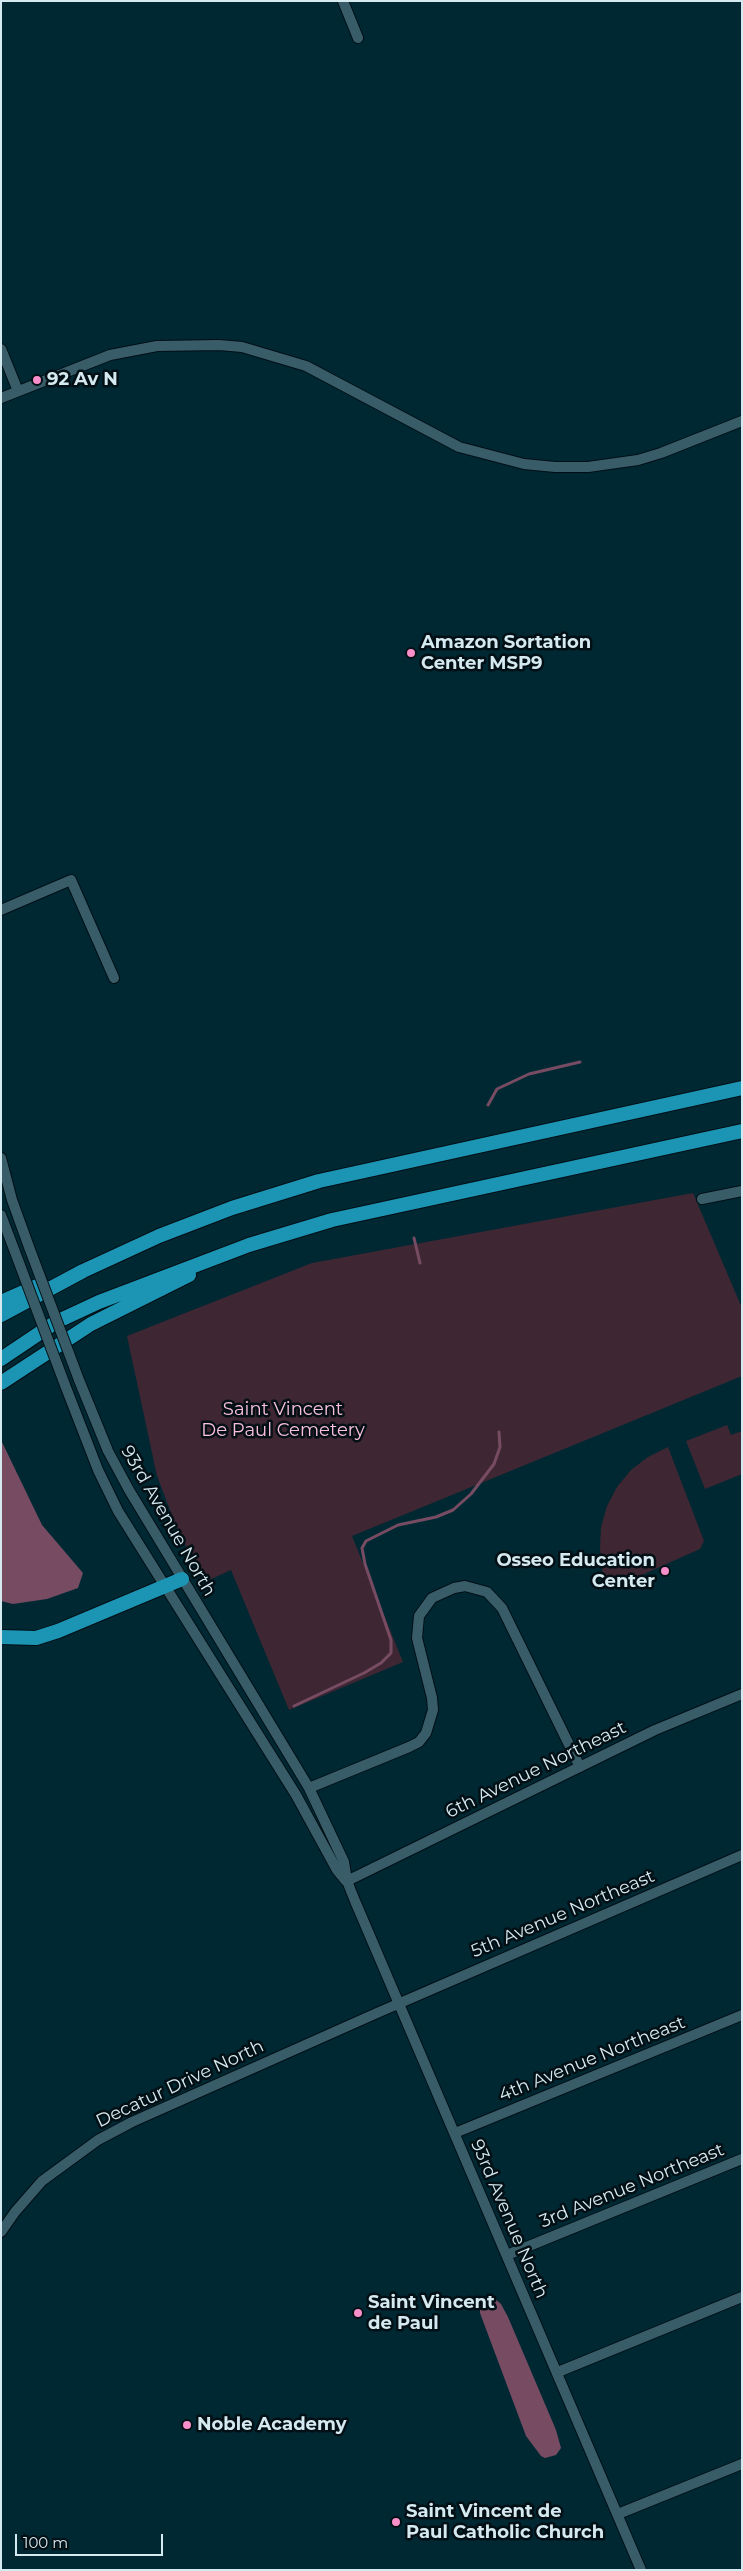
<!DOCTYPE html>
<html>
<head>
<meta charset="utf-8">
<style>
	body { margin:0 }
	#map { position:relative; width:743px; height:2571px; overflow:hidden; background:#002833; font-family:Montserrat,sans-serif }
	canvas { display:block }
	.frame { position:absolute; inset:0; border:2px solid #d5e9f0; pointer-events:none }
	.scale { position:absolute; left:15px; top:2534px; width:148px; height:22px; box-sizing:border-box; border:2px solid #d5e9f0; border-top:0; padding-left:6px; font-size:15px; line-height:18px; white-space:nowrap; color:#d5e9f0; -webkit-text-stroke:4px #020f14; paint-order:stroke }
</style>
</head>
<body>
<div id="map">
<canvas width="743" height="2571"></canvas>
<div class="frame"></div>
<div class="scale">100 m</div>
</div>
<script>
const g = document.querySelector('canvas').getContext('2d');
g.lineJoin = 'round';
function fillPath(path, color) { g.fillStyle = color; g.fill(path, 'evenodd'); }
const shape = rows => new Path2D(rows.map(r => 'M' + r).join(''));
function trace(path, color, width, dash) { g.strokeStyle = color; g.lineWidth = width; g.lineCap = dash ? 'butt' : 'round'; g.setLineDash(dash || []); g.stroke(path); }
function write(font, color, halo, rows, align = 'center') {
  g.font = font + ' Montserrat,sans-serif'; g.lineWidth = 5; g.setLineDash([]); g.textBaseline = 'middle'; g.strokeStyle = halo; g.fillStyle = color; for (const [text, x, y, turn = 0] of rows) {
    g.save(); g.translate(x, y); g.rotate((+turn || 0) * Math.PI / 180); g.textAlign = isNaN(turn) ? turn : align; if (halo) g.strokeText(text, 0, 0); g.fillText(text, 0, 0); g.restore();
  }
}
fillPath(shape([
	[693,1193,742,1308,742,1376,352,1536,403,1662,289,1710,231,1570,207,1581,180,1536,157,1476,127,1336,312,1263],
	[727,1425,731,1435,742,1431,742,1474,705,1489,686,1441],
	[668,1447,704,1541,700,1549,608,1590,602,1570,600,1548,601,1527,607,1506,617,1487,631,1470,648,1457]
]), '#3e2733');
fillPath(shape([
	[1,1440,42,1525,83,1573,78,1588,47,1599,13,1604,1,1601],
	[492,2296,501,2304,508,2317,556,2430,561,2448,556,2455,545,2458,541,2456,526,2436,480,2313,480,2300]
]), '#774c63');
trace(shape([
	[488,1105,497,1089,529,1074,580,1062],
	[414,1238,420,1263],
	[294,1706,364,1673,381,1663,391,1653,391,1640,365,1564,362,1548,366,1541,398,1525,436,1517,453,1510,471,1494,494,1464,500,1447,499,1432]
]), '#774c63', 3);
const minor = shape([
	[343,1,358,38],
	[1,349,18,391],
	[1,398,110,355,157,346,219,345,242,347,306,366,459,447,524,464,555,467,588,467,638,460,661,453,742,421],
	[1,910,71,880,114,978],
	[1,1158,12,1200,29,1247],
	[702,1199,742,1191],
	[1,1215,15,1252],
	[79,1380,108,1451,129,1490,309,1788,344,1862,347,1881,355,1901,641,2570],
	[65,1385,98,1470,118,1511,296,1795,337,1870,346,1881],
	[309,1788,409,1747,419,1742,426,1733,433,1710,432,1698,417,1638,419,1616,432,1598,454,1588,465,1586,487,1592,502,1608,580,1767],
	[347,1881,655,1730,742,1694],
	[455,2133,742,2015],
	[1,2232,15,2212,42,2181,98,2140,132,2122,377,2013,742,1855],
	[507,2255,742,2159],
	[558,2372,742,2297],
	[618,2514,742,2464]
]);
const highway = shape([
	[1,1302,42,1284],
	[1,1315,83,1271,159,1236,232,1208,319,1181,742,1088],
	[1,1359,56,1322,99,1302,249,1245,332,1220,742,1131],
	[1,1383,91,1324,189,1275],
	[1,1637,36,1638,58,1631,182,1579]
]);
trace(minor, '#000f15', 12);
trace(highway, '#000f15', 16);
trace(minor, '#385d69', 10);
trace(highway, '#1c95b4', 14);
const minorBridge = shape([
	[29,1247,79,1380],
	[15,1252,65,1385]
]);
trace(minorBridge, '#000f15', 12, []);
trace(minorBridge, '#385d69', 10);
for (const [x, y, r, color] of [
	[37,380,5,"#f98fca"],
	[411,653,5,"#f98fca"],
	[665,1571,5,"#f98fca"],
	[358,2313,5,"#f98fca"],
	[187,2425,5,"#f98fca"],
	[396,2522,5,"#f98fca"]
]) { const dot = new Path2D(); dot.arc(x, y, r, 0, 2 * Math.PI); g.fillStyle = color; g.fill(dot); trace(dot, '#020f14', 2); }
write('bold 18px', '#d5e9f0', '#020f14', [
	["92 Av N",47,380],
	["Amazon Sortation",421,643],
	["Center MSP9",421,664],
	["Osseo Education",655,1561,"right"],
	["Center",655,1582,"right"],
	["Saint Vincent",368,2303],
	["de Paul",368,2324],
	["Noble Academy",197,2425],
	["Saint Vincent de",406,2512],
	["Paul Catholic Church",406,2533]
], 'left');
write('18px', '#fbc0de', '#020f14', [
	["Saint Vincent",283,1410],
	["De Paul Cemetery",283,1431]
]);
write('18px', '#d5e9f0', '#020f14', [
	["93rd Avenue North",168,1521,60],
	["6th Avenue Northeast",536,1770,-26],
	["5th Avenue Northeast",563,1914,-23],
	["4th Avenue Northeast",592,2059,-22],
	["Decatur Drive North",180,2084,-25],
	["3rd Avenue Northeast",632,2186,-22],
	["93rd Avenue North",509,2219,67]
]);
</script>
</body>
</html>
